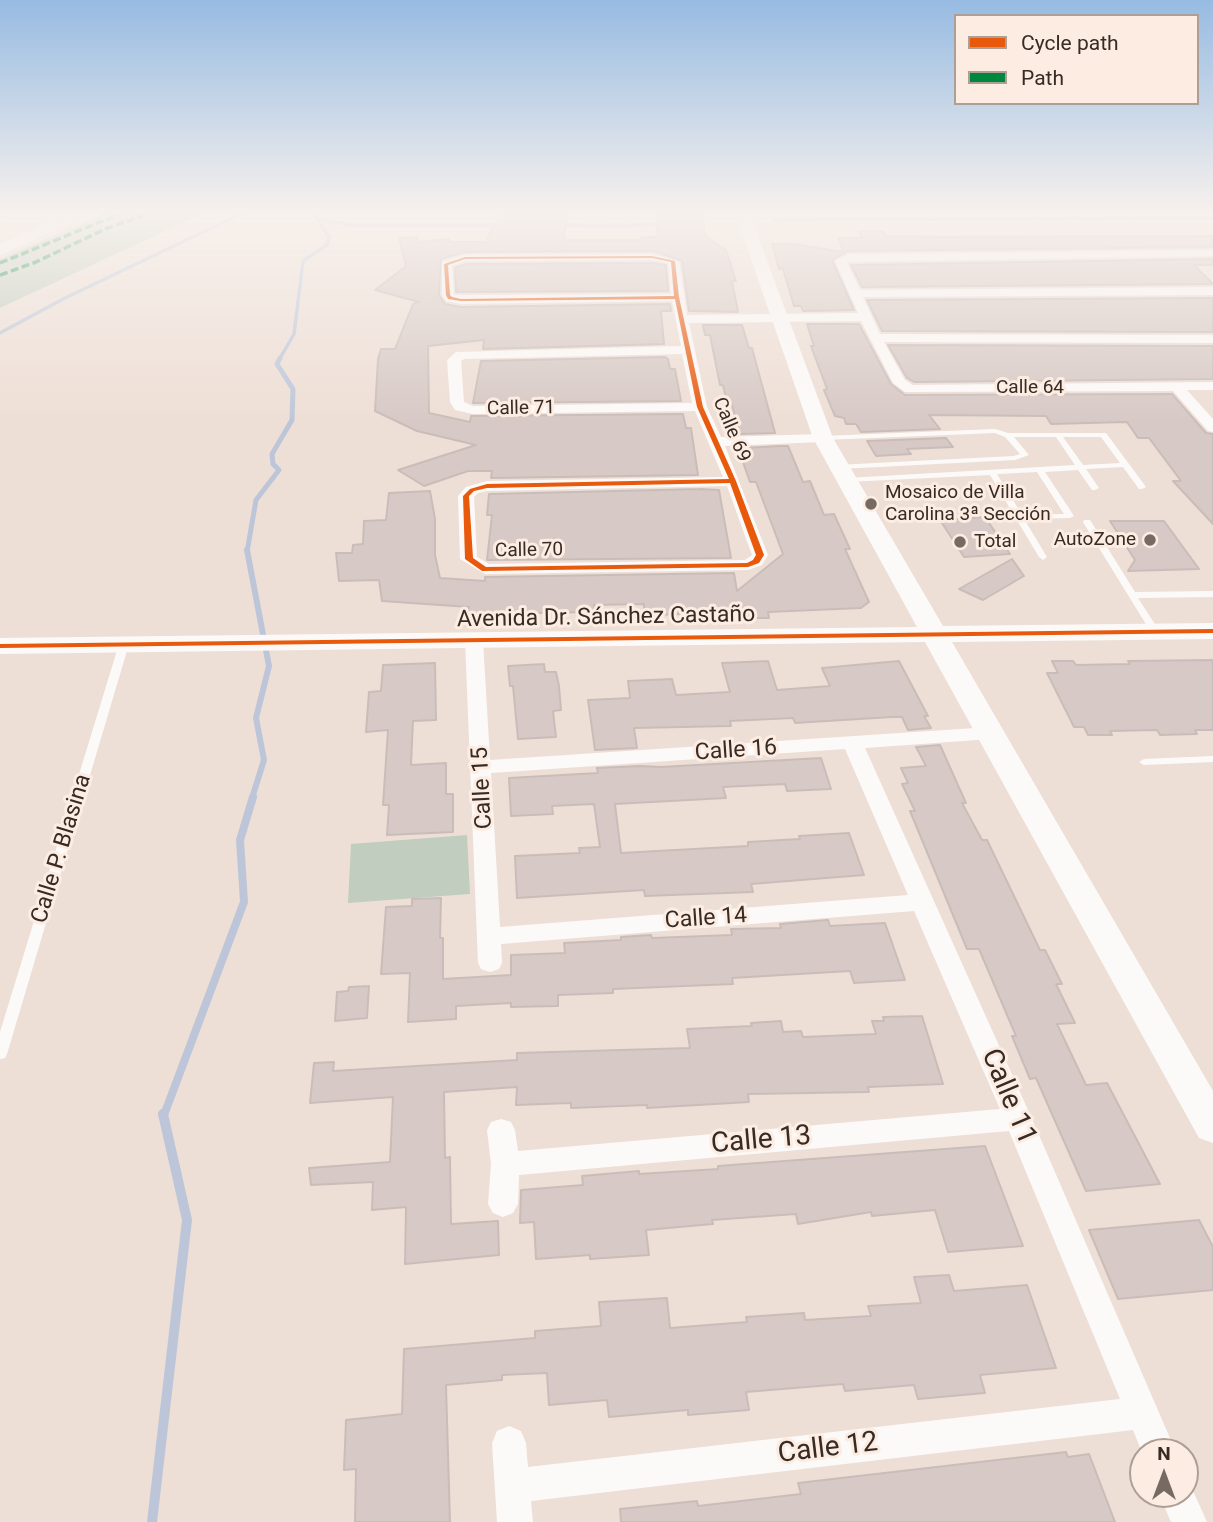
<!DOCTYPE html>
<html>
<head>
<meta charset="utf-8">
<style>
	body { margin:0 }
	#map { position:relative; width:1213px; height:1522px; overflow:hidden; background:#eedfd6; font-family:Roboto,sans-serif }
	canvas { display:block }
	.legend { position:absolute; left:954px; top:14px; width:245px; height:91px; box-sizing:border-box; background:#fdece1; border:2px solid #ad9f96; margin:0; padding:9px 12px; list-style:none; font-size:21px; color:#362b25 }
	.legend li { display:flex; align-items:center; gap:14px; height:35px }
	.legend b { width:35px; border:2px solid #ad9f96 }
	.north { position:absolute; left:1129px; top:1438px; width:70px; height:70px; box-sizing:border-box; background:#fdece1; border:2px solid #ad9f96; border-radius:50%; rotate:0deg; font-size:19px; font-weight:700; line-height:28px; text-align:center; color:#362b25 }
	.north::after { content:''; display:block; margin:auto; width:24px; height:32px; background:#766a63; clip-path:polygon(50% 0,100% 100%,50% 72%,0 100%) }
</style>
</head>
<body>
<div id="map">
<canvas width="1213" height="1522"></canvas>
<ul class="legend">
<li><b style="height:9px;background:#e8590c"></b>Cycle path</li>
<li><b style="height:9px;background:#00873e"></b>Path</li>
</ul>
<div class="north">N</div>
</div>
<script>
const g = document.querySelector('canvas').getContext('2d');
g.lineJoin = 'round';
function fillPath(path, color) { g.fillStyle = color; g.fill(path, 'evenodd'); }
const shape = rows => new Path2D(rows.map(r => 'M' + r).join(''));
function trace(path, color, width, dash) { g.strokeStyle = color; g.lineWidth = width; g.lineCap = dash ? 'butt' : 'round'; g.setLineDash(dash || []); g.stroke(path); }
function write(font, color, halo, rows, align = 'center') {
  g.font = font + ' Roboto,sans-serif'; g.lineWidth = 6; g.setLineDash([]); g.textBaseline = 'middle'; g.strokeStyle = halo; g.fillStyle = color; for (const [text, x, y, turn = 0] of rows) {
    g.save(); g.translate(x, y); g.rotate((+turn || 0) * Math.PI / 180); g.textAlign = isNaN(turn) ? turn : align; if (halo) g.strokeText(text, 0, 0); g.fillText(text, 0, 0); g.restore();
  }
}
fillPath(shape([
	[113,210,210,210,0,308,0,259],
	[467,835,470,894,348,903,351,844]
]), '#c1cdbe');
trace(shape([
	[320,219,350,225,503,225],
	[773,220,1213,218],
	[557,225,622,226,664,223],
	[0,333,65,298,249,210],
	[279,360,294,334,303,261,327,245,329,237,312,210]
]), '#bdc6d9', 3.5);
trace(shape([
	[247,552,256,500,279,470,273,464,272,454,292,420,293,389,277,364,280,358]
]), '#bdc6d9', 5);
trace(shape([
	[247,550,269,666,256,718,264,760,252,798]
]), '#bdc6d9', 6);
trace(shape([
	[164,1115,244,902,240,840,253,797]
]), '#bdc6d9', 8);
trace(shape([
	[152,1522,187,1220,163,1114]
]), '#bdc6d9', 10);
const building = shape([
	[506,210,567,210,564,240,642,240,642,237,658,237,655,210,700,213,703,215,705,236,726,250,736,281,732,281,738,312,689,311,682,261,653,251,465,252,441,259,439,295,445,304,461,307,670,304,671,311,661,311,664,344,483,349,484,340,428,346,429,413,470,422,471,416,683,414,686,428,691,428,698,475,491,478,492,471,468,471,424,486,398,470,476,445,417,431,375,411,378,359,381,349,395,349,413,304,419,302,375,290,406,266,399,238,417,237,419,242,449,239,450,242,487,242,488,235,506,210],
	[859,231,884,231,886,236,939,237,1213,236,1213,247,848,251,834,259,833,262,854,310,803,311,801,306,794,306,783,269,779,269,772,244,794,244,844,252,838,238,862,238,859,231],
	[1213,259,1213,265,1194,265,1213,284,862,287,851,265,1213,259],
	[652,263,666,265,668,291,456,292,455,268,466,264,652,263],
	[1213,298,1213,332,882,331,867,300,1213,298],
	[807,324,859,324,891,384,905,395,1172,394,1206,433,1213,434,1213,524,1173,481,1181,481,1149,438,1138,438,1127,422,1051,424,1046,416,929,415,940,429,861,432,856,424,846,424,844,418,835,416,824,390,827,389,811,346,814,346,807,324],
	[703,325,742,325,749,348,752,348,775,433,740,434,730,398,726,398,723,385,720,385,710,335,705,335,703,325],
	[888,345,1213,346,1213,379,914,382,907,378,888,345],
	[665,357,668,359,670,369,675,369,681,401,473,403,481,361,665,357],
	[946,438,953,447,907,449,911,454,876,456,867,441,946,438],
	[780,446,788,446,803,482,810,481,824,515,834,514,850,549,845,549,869,602,861,608,768,612,769,618,730,618,729,613,644,615,644,604,594,605,594,612,466,614,469,607,382,601,379,580,339,581,336,553,352,553,353,545,363,544,364,521,386,520,389,493,430,491,435,519,435,555,440,578,485,581,485,577,734,573,737,591,783,554,756,482,750,482,739,451,744,448,780,446],
	[700,489,719,490,731,558,487,560,492,515,487,515,489,494,700,489],
	[985,517,1010,554,964,557,940,520,985,517],
	[1110,521,1164,521,1199,569,1128,571,1135,560,1110,521],
	[1012,559,1024,576,983,600,959,589,1012,559],
	[1213,660,1213,730,1195,730,1197,734,1160,735,1157,730,1110,731,1112,735,1088,735,1084,727,1074,727,1047,673,1058,673,1052,661,1073,661,1076,665,1130,664,1128,661,1213,660],
	[768,661,777,690,830,686,822,668,899,661,928,716,924,716,931,728,908,730,902,717,892,717,795,723,793,718,730,721,731,726,634,728,637,748,595,750,588,700,630,698,628,681,672,679,676,695,730,692,722,663,768,661],
	[435,663,436,720,413,721,411,765,446,763,446,794,453,794,453,832,387,835,389,805,383,805,388,730,366,732,369,692,381,691,383,665,435,663],
	[544,664,545,672,556,672,559,686,561,710,553,711,556,737,518,739,513,686,510,686,508,666,544,664],
	[940,745,966,803,962,803,982,840,987,840,1040,950,1045,950,1062,984,1056,984,1075,1023,1057,1024,1086,1085,1107,1083,1160,1184,1086,1191,1036,1078,1030,1079,1012,1036,1016,1036,979,949,967,949,910,811,915,811,902,784,908,783,901,768,926,766,916,747,940,745],
	[821,758,831,789,787,791,785,784,723,787,726,798,615,804,621,853,748,846,748,842,800,839,799,836,849,833,864,875,751,884,753,892,645,896,644,890,517,898,515,856,580,853,579,848,600,847,594,804,552,806,553,814,511,816,509,778,598,773,597,768,640,766,661,767,821,758],
	[441,898,440,938,443,938,443,979,511,975,511,955,565,953,564,943,621,940,621,937,651,935,652,938,732,935,731,929,781,928,780,924,828,920,830,926,885,923,905,980,854,983,850,971,732,978,733,984,613,989,613,993,558,995,558,1006,511,1007,511,1003,456,1006,456,1019,408,1022,410,973,381,974,386,907,412,906,412,899,441,898],
	[369,986,367,1018,335,1021,337,992,348,991,349,987,369,986],
	[922,1016,943,1084,868,1087,869,1092,748,1094,749,1102,647,1108,647,1105,571,1108,571,1103,516,1105,517,1087,444,1092,445,1158,450,1157,451,1224,498,1221,499,1255,405,1264,406,1207,372,1210,373,1182,311,1185,309,1168,390,1162,393,1097,310,1103,314,1063,334,1062,333,1071,517,1060,517,1053,690,1048,687,1029,752,1026,751,1023,781,1021,783,1032,801,1031,803,1037,876,1034,872,1021,884,1021,883,1017,922,1016],
	[985,1146,1023,1246,948,1252,935,1210,872,1216,871,1212,798,1224,796,1214,712,1220,713,1224,646,1230,649,1255,590,1259,590,1255,536,1259,534,1222,520,1223,521,1190,583,1185,582,1176,639,1171,639,1174,718,1169,718,1166,985,1146],
	[1199,1220,1213,1247,1213,1290,1118,1299,1089,1230,1199,1220],
	[949,1275,954,1291,1027,1285,1056,1368,980,1375,985,1393,918,1399,914,1385,845,1391,843,1384,746,1392,749,1410,688,1415,688,1410,609,1417,607,1400,549,1405,547,1373,502,1375,502,1380,446,1385,450,1522,355,1522,356,1469,344,1470,346,1420,402,1414,404,1349,535,1338,535,1331,601,1326,599,1302,667,1298,670,1328,747,1322,746,1317,804,1313,805,1320,871,1316,868,1306,921,1303,914,1277,949,1275],
	[1066,1452,1068,1457,1089,1454,1115,1522,621,1522,620,1509,697,1501,698,1506,801,1494,798,1483,1066,1452]
]);
fillPath(building, '#d7c9c5');
trace(building, '#cabdb9', 2);
fillPath(shape([
	[701,210,707,210,708,212,703,213,701,210],
	[995,429,1008,433,1106,433,1146,487,1142,489,1139,489,1123,467,1086,469,1099,488,1095,490,1092,490,1078,470,1045,472,1074,516,1070,518,1024,519,1047,557,1043,560,1039,557,990,475,847,482,843,480,847,478,1075,465,1056,437,1014,437,1029,455,1015,460,839,469,836,469,836,465,1014,456,1020,454,1005,437,995,433,823,440,819,438,823,436,995,429],
	[1063,437,1101,437,1120,463,1083,465,1063,437],
	[1037,472,1064,514,1022,515,997,474,1037,472],
	[1084,520,1090,520,1135,592,1213,591,1213,597,1138,598,1160,632,1158,634,1152,634,1083,522,1084,520],
	[124,641,129,644,7,1054,5,1058,0,1059,0,1032,119,644,124,641],
	[1213,756,1213,762,1144,765,1139,762,1144,759,1213,756]
]), '#fcfaf9');
fillPath(shape([
	[6,210,21,210,0,219,0,212,6,210],
	[1213,250,1213,256,847,262,860,290,1213,287,1213,295,863,297,880,334,1213,335,1213,343,884,342,905,380,913,385,1213,382,1213,390,1187,390,1213,419,1213,432,1208,431,1173,391,905,392,893,383,861,321,689,323,707,407,721,437,823,434,830,438,823,442,725,446,768,555,762,565,748,570,485,574,460,559,458,496,466,487,487,481,723,477,695,411,473,414,455,410,450,402,447,360,456,352,681,346,672,301,461,304,446,301,442,295,442,262,465,255,652,254,679,261,687,315,858,313,835,261,848,254,1213,250],
	[652,260,668,263,671,294,454,295,452,266,466,261,652,260],
	[682,354,692,403,473,406,464,402,461,361,464,359,682,354],
	[727,486,752,555,745,560,489,564,477,557,474,497,478,493,487,491,727,486],
	[474,634,483,640,490,760,991,727,998,729,1001,733,998,737,991,739,865,748,1032,1119,1176,1452,1143,1452,1143,1455,1133,1430,531,1501,533,1522,497,1522,492,1443,497,1431,509,1426,521,1431,526,1443,528,1467,1120,1399,1009,1131,519,1175,518,1204,513,1213,503,1217,493,1213,488,1204,491,1164,487,1130,491,1122,501,1119,511,1122,515,1130,518,1151,1000,1109,914,911,501,944,502,963,499,969,490,972,481,969,478,963,465,640,474,634],
	[845,749,908,895,500,927,491,773,845,749],
	[1185,1480,1189,1482,1207,1522,1171,1522,1159,1494,1185,1494,1185,1480]
]), '#fcfaf9');
fillPath(shape([
	[80,210,99,210,0,255,0,244,80,210],
	[734,210,748,210,833,438,943,626,1213,623,1213,639,952,642,1213,1091,1213,1143,1199,1138,925,642,0,654,0,638,917,627,813,438,734,210]
]), '#fcfaf9');
trace(shape([
	[0,263,129,210],
	[0,275,36,262,105,229,157,210]
]), '#00873e', 3.5, [8, 3.5]);
fillPath(shape([
	[652,256,675,261,679,297,703,407,736,481,764,555,759,563,748,567,482,571,465,559,463,496,470,489,487,484,729,479,697,407,675,299,461,301,448,299,446,295,444,264,465,257,652,256],
	[652,258,671,262,674,296,461,299,452,297,450,295,448,265,465,259,652,258],
	[730,483,756,555,753,560,747,563,486,567,473,558,469,496,474,491,487,488,730,483],
	[1213,629,1213,633,0,648,0,644,1213,629]
]), '#e8590c');
const sky = g.createLinearGradient(0, 0, 0, 423);
sky.addColorStop(0, '#97bbe2');
sky.addColorStop(0.5, '#f7f1ed');
sky.addColorStop(1, '#f7f1ed00');
g.fillStyle = sky;
g.fillRect(0, 0, 1213, 423);
for (const [x, y, r, color] of [
	[871,504,7,"#766a63"],
	[1150,540,7,"#766a63"],
	[960,542,7,"#766a63"]
]) { const dot = new Path2D(); dot.arc(x, y, r, 0, 2 * Math.PI); g.fillStyle = color; g.fill(dot); trace(dot, '#fdece1', 2.5); }
write('19px', '#362b25', '#fdece1', [
	["Calle 64",1030,388],
	["Calle 71",521,409,-1],
	["Calle 69",731,430,67],
	["Calle 70",529,551,-1]
]);
write('19px', '#362b25', '#fdece1', [
	["Mosaico de Villa",885,493],
	["Carolina 3ª Sección",885,515],
	["AutoZone",1136,540,"right"],
	["Total",974,542]
], 'left');
write('23px', '#362b25', '#fdece1', [
	["Avenida Dr. Sánchez Castaño",606,618,-1],
	["Calle 16",736,751,-4],
	["Calle 15",483,788,-93],
	["Calle P. Blasina",62,849,-73],
	["Calle 14",706,919,-4]
]);
write('28px', '#362b25', '#fdece1', [
	["Calle 11",1008,1097,67],
	["Calle 13",761,1141,-5],
	["Calle 12",828,1449,-7]
]);
</script>
</body>
</html>
